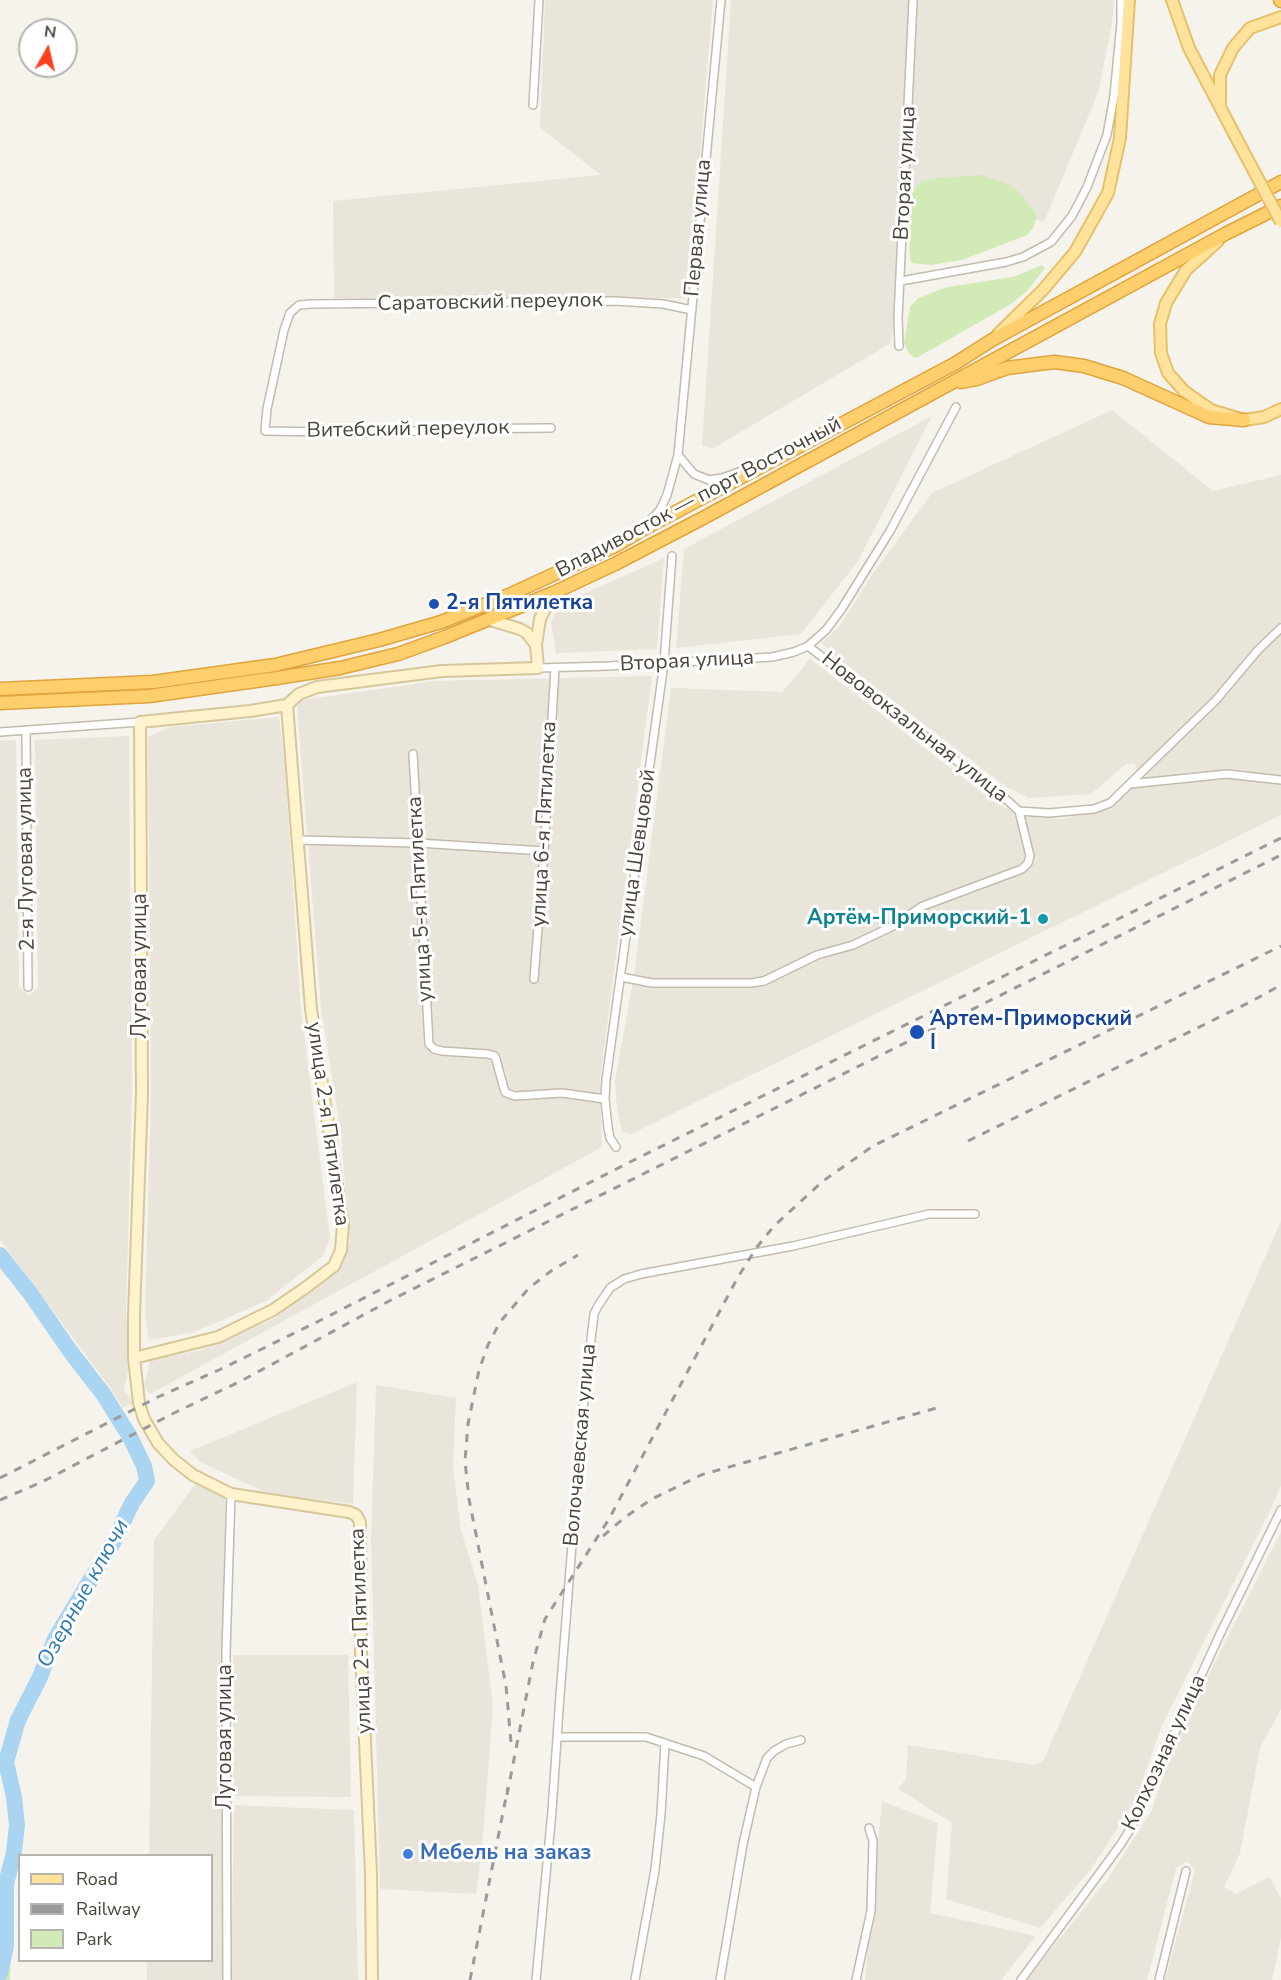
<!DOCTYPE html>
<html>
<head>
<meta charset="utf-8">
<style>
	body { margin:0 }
	#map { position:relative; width:1281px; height:1980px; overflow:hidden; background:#f6f3ec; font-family:"Nunito Sans",sans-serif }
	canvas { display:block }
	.legend { position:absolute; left:18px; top:1854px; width:195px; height:108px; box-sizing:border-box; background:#fff; border:2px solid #b7b4b0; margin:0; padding:8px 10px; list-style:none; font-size:18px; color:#4b4439 }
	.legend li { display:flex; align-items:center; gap:12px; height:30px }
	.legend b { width:30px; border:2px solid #b7b4b0 }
	.north { position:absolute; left:18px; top:18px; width:60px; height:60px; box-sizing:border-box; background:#fff; border:2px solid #b7b4b0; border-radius:50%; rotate:8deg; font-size:16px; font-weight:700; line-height:24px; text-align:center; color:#4b4439 }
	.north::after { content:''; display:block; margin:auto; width:21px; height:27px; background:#fc3f1d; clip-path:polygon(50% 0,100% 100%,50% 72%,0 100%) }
</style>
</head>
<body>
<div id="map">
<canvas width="1281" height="1980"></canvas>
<ul class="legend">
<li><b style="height:8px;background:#ffe39c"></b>Road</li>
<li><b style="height:8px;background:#9a9a9a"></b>Railway</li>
<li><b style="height:16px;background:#d2eab5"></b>Park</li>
</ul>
<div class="north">N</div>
</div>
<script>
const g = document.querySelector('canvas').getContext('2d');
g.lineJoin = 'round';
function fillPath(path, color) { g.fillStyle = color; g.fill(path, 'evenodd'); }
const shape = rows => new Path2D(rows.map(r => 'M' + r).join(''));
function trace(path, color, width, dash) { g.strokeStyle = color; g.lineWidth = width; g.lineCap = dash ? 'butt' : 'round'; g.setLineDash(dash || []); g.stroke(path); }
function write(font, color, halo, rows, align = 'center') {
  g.font = font + ' "Nunito Sans",sans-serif'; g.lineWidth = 6; g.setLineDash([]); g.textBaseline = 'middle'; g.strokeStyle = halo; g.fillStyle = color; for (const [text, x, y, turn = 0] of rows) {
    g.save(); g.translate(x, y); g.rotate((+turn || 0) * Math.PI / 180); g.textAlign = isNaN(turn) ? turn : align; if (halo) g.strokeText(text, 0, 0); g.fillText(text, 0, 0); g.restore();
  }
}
fillPath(shape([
	[545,0,713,0,688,298,334,298,333,201,601,175,540,128],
	[731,0,1114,0,1112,24,1098,93,1044,222,912,188,891,343,712,449,702,445],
	[1112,410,1213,491,1281,475,1281,815,682,1109,631,1134,622,1132,617,1108,615,1081,634,975,671,688,782,692,810,659,994,802,1022,816,1060,819,1099,812,1137,773,1135,763,1126,764,1091,794,1028,798,1005,786,853,670,821,643,838,628,874,572,932,493],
	[932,416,858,561,801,634,676,648,684,549],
	[664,558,657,649,556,653,551,621,561,604],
	[652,676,600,1080,602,1147,150,1394,144,1387,150,1360,202,1350,275,1318,338,1269,350,1241,341,1135,321,1008,297,707,302,700,434,681],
	[279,717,285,765,301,1010,330,1238,323,1256,266,1301,195,1332,149,1340,145,1315,151,1093,148,737,170,727],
	[129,736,132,1093,126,1315,132,1351,124,1389,133,1403,123,1408,112,1390,0,1240,0,741,16,740,19,987,30,996,38,987,35,740],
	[1281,1221,1281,1485,1271,1509,1162,1725,1135,1802,1091,1869,1040,1928,946,1899,952,1823,898,1789,906,1779,908,1745,1034,1765,1043,1761],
	[357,1382,353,1504,267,1493,200,1462,190,1451],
	[376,1385,456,1398,453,1468,461,1530,478,1585,493,1706,482,1849,476,1894,380,1889,371,1540],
	[197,1482,225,1495,225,1980,147,1980,147,1961,212,1960,212,1856,149,1855,154,1540],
	[1281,1532,1281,1709,1260,1748,1240,1853,1224,1887,1236,1894,1269,1877,1281,1898,1281,1938,1272,1980,1165,1980,1195,1870,1187,1861,1176,1868,1147,1980,1026,1980,1107,1880,1151,1812,1179,1733],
	[233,1655,348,1655,351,1797,233,1796],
	[882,1801,938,1823,930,1913,1036,1936,1001,1980,865,1980],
	[234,1805,354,1810,358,1980,231,1980]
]), '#eae5da');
fillPath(shape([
	[981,175,1008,184,1018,191,1036,213,1036,219,1033,228,1027,235,962,260,930,265,912,263,910,259,909,235,912,194,916,186,921,182,936,178],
	[1042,265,1045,268,1027,291,1011,304,918,357,914,358,908,352,904,343,910,307,918,298,947,287,1013,277],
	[8,1886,12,1892,10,1980,0,1980,0,1888]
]), '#d2eab5');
trace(shape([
	[0,1255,30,1293,70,1351,104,1395,130,1437,144,1466,147,1481,132,1503,114,1541,55,1639,40,1677,18,1720,6,1762,14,1797,17,1825,14,1852,6,1884,6,1946,0,1973]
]), '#a9d4f2', 16);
const street = shape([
	[533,105,539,0],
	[901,281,1006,262,1023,257,1051,242,1072,216,1087,187,1107,135,1114,96,1121,23,1121,0],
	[899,346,898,318,913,0],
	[551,428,444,429,388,433,265,431,267,409,284,330,290,313,299,305,311,304,615,301,663,304,692,310],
	[678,455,694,474,709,480,722,478,745,470],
	[647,524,660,510,667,495,678,455,721,0],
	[808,646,1000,794,1019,811,1049,813,1094,809,1110,803,1216,700,1258,650,1281,628],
	[538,668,609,666,772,657,794,652,808,646,826,630,841,610,890,531,956,407],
	[26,730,28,987],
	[0,732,140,722],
	[413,754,429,1044,434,1049,442,1051,488,1054,495,1056,505,1092,509,1094,515,1096,562,1093,605,1099],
	[1130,784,1227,774,1281,780],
	[299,840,418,843,544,851],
	[621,977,652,983,751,983,764,981,817,955,853,945,891,927,923,906,1022,869,1028,863,1030,856,1019,811],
	[534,979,544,851,555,668],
	[616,1147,610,1138,608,1128,605,1099,606,1080,664,663,672,556],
	[558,1737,646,1737,704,1756,756,1787,767,1758,774,1751,786,1744,801,1740],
	[227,1980,226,1652,231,1494],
	[536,1980,552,1811,560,1695,583,1408,594,1314,598,1306,610,1288,624,1279,641,1274,793,1246,929,1214,975,1214],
	[635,1980,655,1870,661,1814,665,1743],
	[720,1980,743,1844,756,1787],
	[856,1980,871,1911,873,1841,869,1828],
	[1021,1980,1121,1844,1132,1826,1221,1632,1281,1510],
	[1159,1980,1186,1871]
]);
const secondary = shape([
	[490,620,520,629,527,633,536,645],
	[287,705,250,711,140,722,142,1094,134,1315,134,1358,139,1403,144,1419,158,1443,174,1460,193,1475,231,1494,349,1512,356,1515,360,1522,361,1652,371,1874,372,1980],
	[287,705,299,694,317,687,442,671,538,668,536,645,540,619,553,593],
	[134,1358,218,1337,273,1310,305,1288,334,1266,341,1250,343,1225,311,1009,287,705]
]);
const primary = shape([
	[1172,0,1189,48,1240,145],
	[1220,102,1220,75,1233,48,1250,28,1281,17],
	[1218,241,1186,270,1166,303,1160,324,1161,353,1168,373,1184,391,1211,410,1244,420,1264,417,1281,409],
	[998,334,1042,291,1075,252,1108,193,1120,138,1129,0]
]);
const highway = shape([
	[1280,0,1281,1],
	[961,382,977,379,1007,368,1038,364,1055,362,1084,366,1123,378,1209,417,1244,420],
	[0,689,153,682,275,665,379,640,441,622,509,595,615,546,640,531,956,363,992,340,1281,182],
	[0,703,149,696,277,678,340,668,398,654,445,637,553,593,615,564,705,517,1227,233,1281,206]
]);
trace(street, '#c2bbae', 10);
trace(secondary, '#d6c79b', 14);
trace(primary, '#e6c16a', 14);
trace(highway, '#e0a43c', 15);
trace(street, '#fff', 7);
trace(secondary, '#fff3cd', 10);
trace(primary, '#ffe39c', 10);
trace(highway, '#ffcf6e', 12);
trace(shape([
	[968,1141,1252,1001,1281,985],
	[0,1478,158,1397,219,1370,319,1321,632,1161,1281,838],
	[0,1500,42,1482,174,1413,241,1381,391,1300,1281,855],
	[603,1536,624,1518,652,1499,701,1475,940,1407],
	[511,1742,506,1686,469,1499,465,1461,468,1424,479,1370,488,1345,500,1322,529,1288,551,1271,578,1255],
	[507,1795,533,1662,545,1619,609,1519,738,1277,757,1247,774,1226,823,1181,873,1146,1281,946],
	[470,1980,508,1787]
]), '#9a9a9a', 3, [8, 8]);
const primaryBridge = shape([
	[1240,145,1281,222]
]);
trace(primaryBridge, '#e6c16a', 14, []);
trace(primaryBridge, '#ffe39c', 10);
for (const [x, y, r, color] of [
	[434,604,6,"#1a4fb4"],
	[1043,919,6,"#0f9aa8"],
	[917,1032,8,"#1a4fb4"],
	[408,1854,6,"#3f7fe0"]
]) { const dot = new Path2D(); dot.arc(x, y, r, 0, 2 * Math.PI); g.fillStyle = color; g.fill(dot); trace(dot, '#fff', 2); }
write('21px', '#4b4439', '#fff', [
	["Вторая улица",906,173,-87],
	["Первая улица",699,228,-85],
	["Саратовский переулок",490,303,-1],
	["Витебский переулок",408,430,-1],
	["Владивосток — порт Восточный",699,498,-28],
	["Вторая улица",687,662,-3],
	["Нововокзальная улица",914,728,38],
	["улица 6-я Пятилетка",545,824,-87],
	["улица Шевцовой",638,853,-82],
	["2-я Луговая улица",27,859,-91],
	["улица 5-я Пятилетка",421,899,-93],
	["Луговая улица",141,966,-90],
	["улица 2-я Пятилетка",327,1124,82],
	["Волочаевская улица",581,1445,-85],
	["улица 2-я Пятилетка",362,1631,-92],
	["Луговая улица",226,1737,-90],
	["Колхозная улица",1165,1753,-65]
]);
write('bold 21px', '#164399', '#fff', [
	["2-я Пятилетка",446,604],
	["Артем-Приморский",930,1020],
	["I",930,1044]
], 'left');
write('bold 21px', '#0d838f', '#fff', [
	["Артём-Приморский-1",1031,919]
], 'right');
write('bold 21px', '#366cbe', '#fff', [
	["Мебель на заказ",420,1854]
], 'left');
write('italic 22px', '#2e7ab2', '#fff', [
	["Озерные ключи",84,1594,-61]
]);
</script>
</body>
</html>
